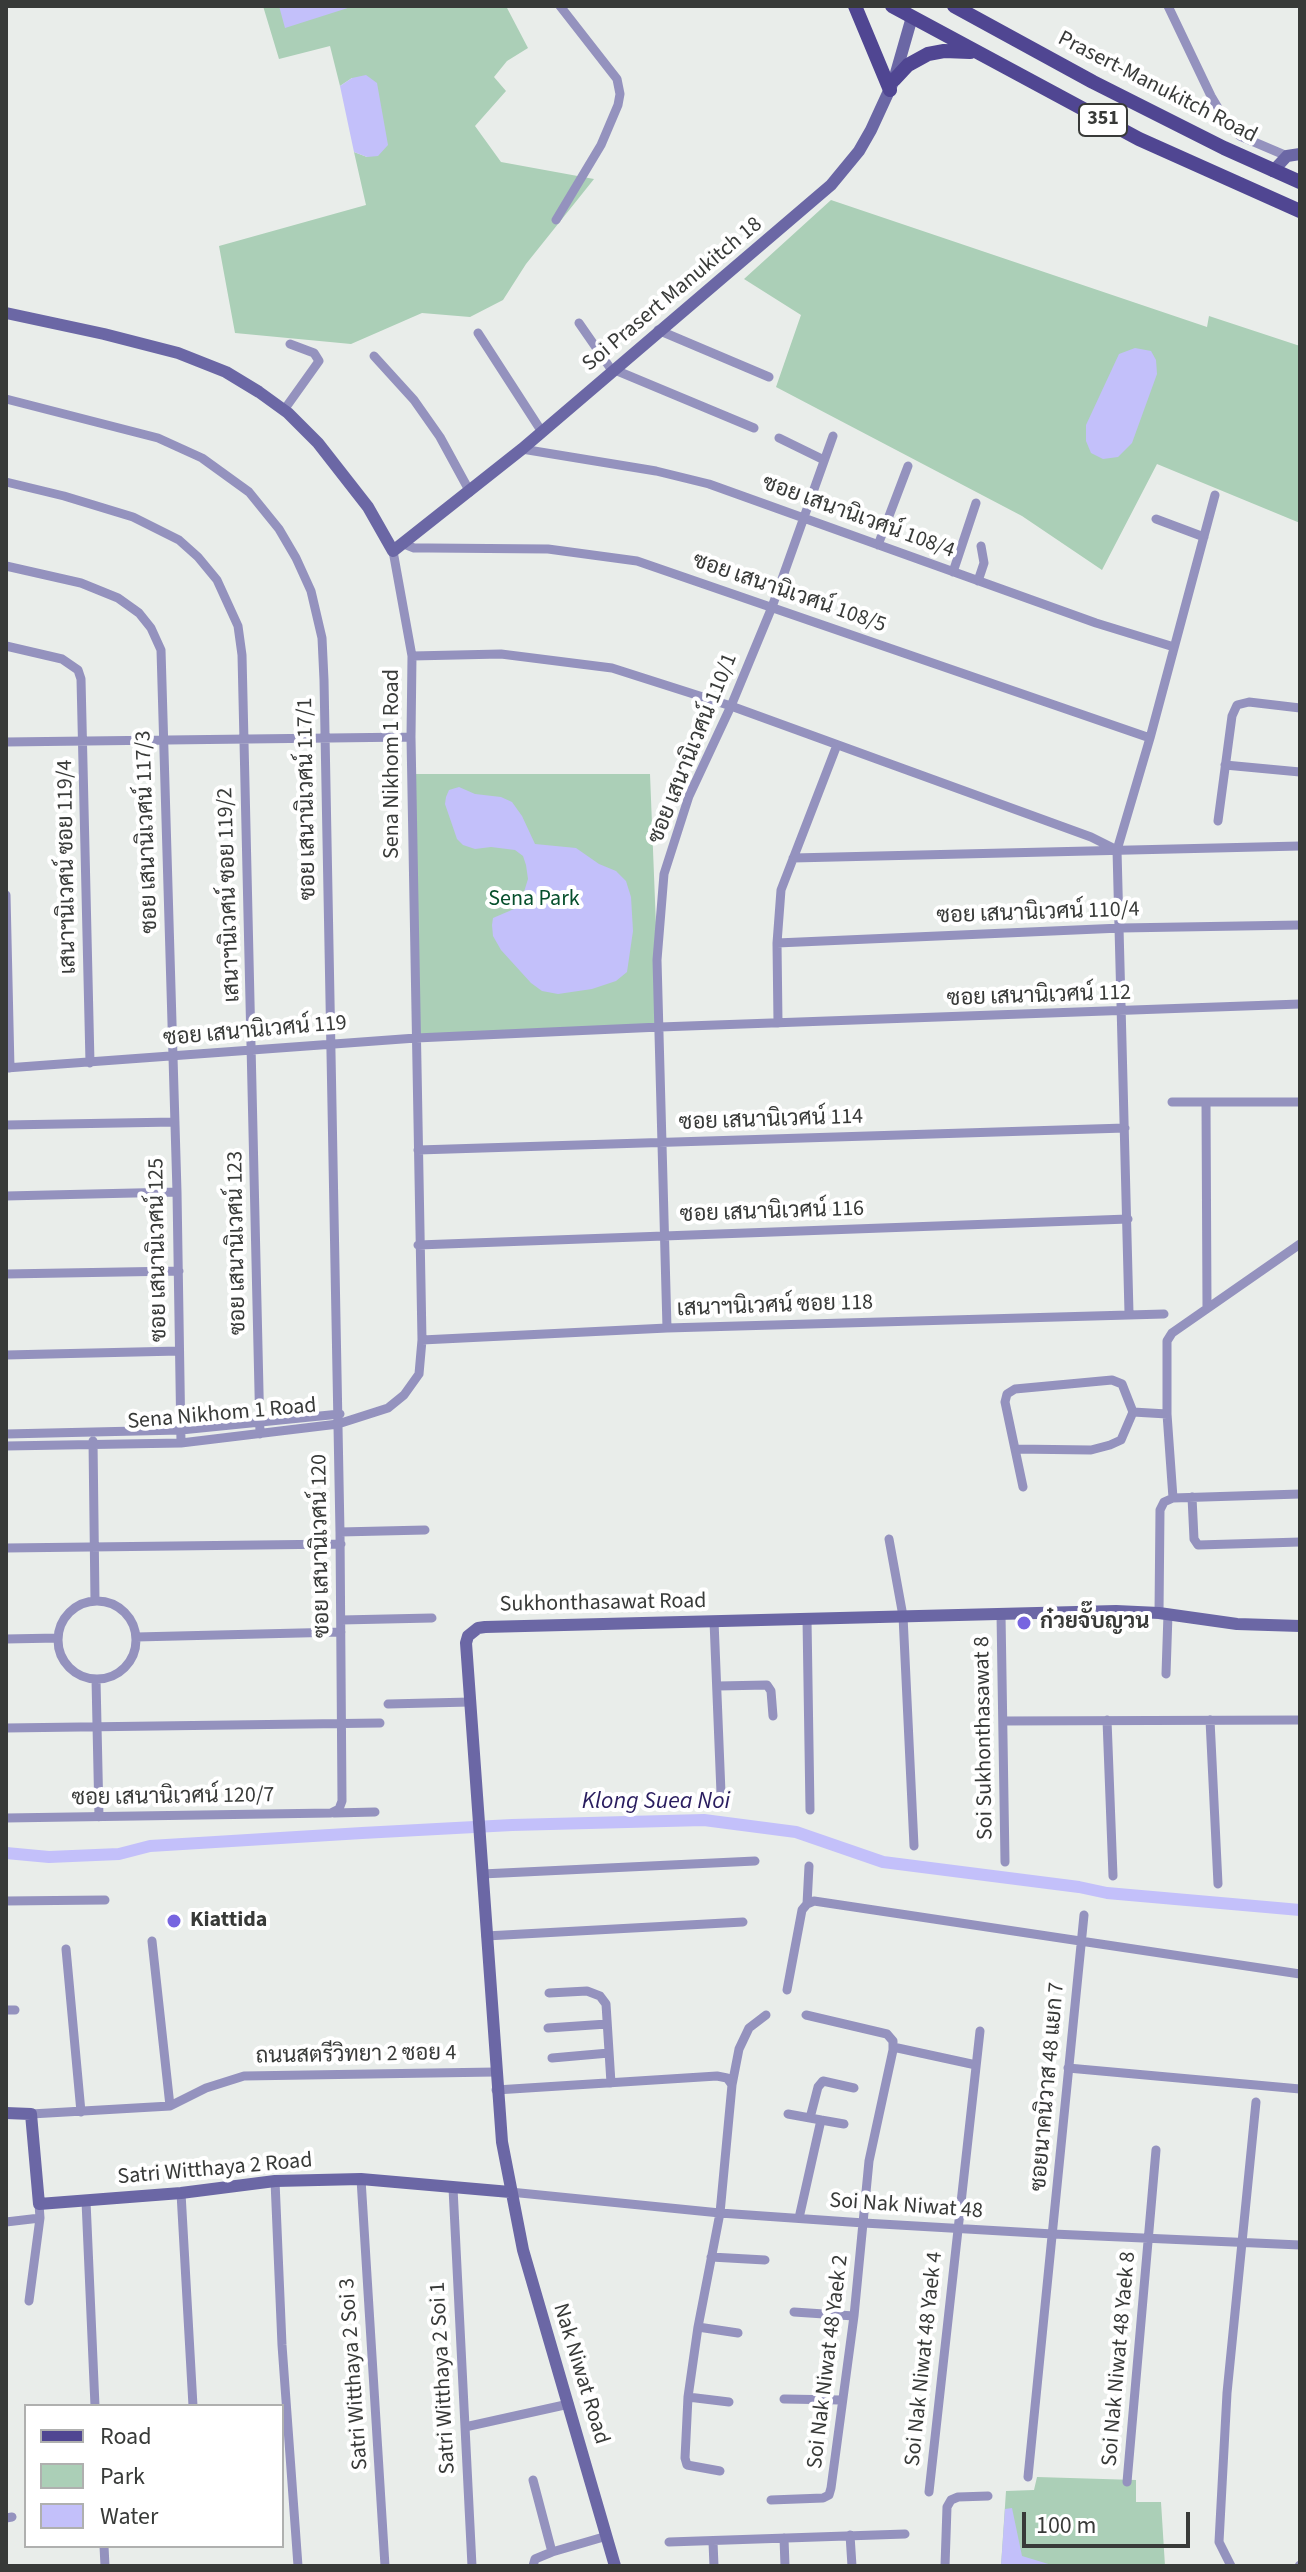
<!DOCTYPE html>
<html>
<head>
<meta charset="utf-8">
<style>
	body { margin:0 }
	#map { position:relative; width:1306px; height:2572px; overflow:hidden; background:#e9edea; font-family:"Source Sans 3",sans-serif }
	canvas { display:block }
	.frame { position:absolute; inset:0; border:8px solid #383a38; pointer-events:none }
	.legend { position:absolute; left:24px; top:2404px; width:260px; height:144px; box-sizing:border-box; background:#fff; border:2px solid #afb0af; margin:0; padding:10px 14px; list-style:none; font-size:24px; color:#383a38 }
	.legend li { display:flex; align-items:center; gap:16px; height:40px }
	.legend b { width:40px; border:2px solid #afb0af }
	.scale { position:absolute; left:1022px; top:2512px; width:168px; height:36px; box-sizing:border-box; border:4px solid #383a38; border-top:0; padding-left:10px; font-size:24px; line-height:28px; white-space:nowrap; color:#383a38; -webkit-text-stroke:6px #fff; paint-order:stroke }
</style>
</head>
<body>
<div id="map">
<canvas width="1306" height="2572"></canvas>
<div class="frame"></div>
<ul class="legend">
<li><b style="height:10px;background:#504692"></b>Road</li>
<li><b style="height:22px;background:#abcfb7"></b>Park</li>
<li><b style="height:22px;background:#c3c0fa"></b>Water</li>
</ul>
<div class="scale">100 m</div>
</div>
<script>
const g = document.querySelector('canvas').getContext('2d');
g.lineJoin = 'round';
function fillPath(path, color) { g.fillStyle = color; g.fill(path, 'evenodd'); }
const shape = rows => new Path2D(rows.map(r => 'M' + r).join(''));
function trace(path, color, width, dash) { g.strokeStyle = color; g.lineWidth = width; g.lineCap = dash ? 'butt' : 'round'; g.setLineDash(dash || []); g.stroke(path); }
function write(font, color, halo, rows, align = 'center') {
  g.font = font + ' "Source Sans 3",Sarabun,sans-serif'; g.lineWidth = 8; g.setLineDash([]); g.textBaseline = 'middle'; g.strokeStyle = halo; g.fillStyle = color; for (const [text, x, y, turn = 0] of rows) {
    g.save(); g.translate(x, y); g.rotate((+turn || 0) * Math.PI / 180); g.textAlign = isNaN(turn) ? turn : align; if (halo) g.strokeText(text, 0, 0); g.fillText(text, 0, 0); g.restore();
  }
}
fillPath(shape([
	[263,6,506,6,528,48,507,61,494,77,506,91,475,126,501,162,594,179,526,264,503,300,470,317,422,313,351,344,235,333,219,246,366,205,354,152,367,157,352,78,340,86,330,46,279,59],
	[831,200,1207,327,1209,316,1300,346,1300,523,1157,464,1102,570,1022,516,776,387,801,315,744,279],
	[411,774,650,774,660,1027,416,1038],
	[1037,2477,1136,2480,1136,2502,1161,2502,1165,2566,1001,2566,1006,2491,1034,2490]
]), '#abcfb7');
fillPath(shape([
	[279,6,354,6,285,28],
	[366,75,377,83,388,145,378,156,367,157,354,152,340,86,352,78],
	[1135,348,1151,351,1156,360,1157,374,1132,443,1118,457,1103,459,1091,453,1086,441,1086,425,1119,354],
	[459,787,475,794,501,797,512,802,522,816,535,844,576,848,599,864,616,871,626,881,631,897,633,931,627,972,616,981,592,989,558,994,542,991,531,983,501,950,493,936,492,925,493,918,514,909,523,895,528,879,526,865,523,856,515,850,491,847,475,849,463,845,457,839,445,804,446,797,449,790],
	[1012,2508,1022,2556,1055,2566,1001,2566,1005,2509]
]), '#c3c0fa');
trace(shape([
	[6,1853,49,1857,119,1854,150,1846,362,1833,512,1825,704,1820,796,1832,883,1862,1079,1887,1107,1893,1300,1910]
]), '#c3c0fa', 12);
trace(shape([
	[1168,6,1211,96,1230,128,1240,136,1287,156],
	[556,220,601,145,618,105,620,94,617,79,560,6],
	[579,323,613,372],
	[658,330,769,377],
	[478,333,542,432],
	[374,356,414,400,440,437,470,492],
	[615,370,754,428],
	[6,399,158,438,202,458,249,492,279,529,296,558,311,591,322,638,324,680,340,1532,342,1801,339,1809,331,1813,6,1818],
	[284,410,319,361,314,353,290,344],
	[779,438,824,460],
	[522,449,656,471,709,484,1096,623,1174,647],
	[6,482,64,496,133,517,179,540,198,557,217,580,238,626,242,655,260,1434],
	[1156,519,1204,537],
	[404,544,414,548,429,548,548,549,637,561,1150,738],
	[878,545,908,466],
	[6,566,81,583,118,598,139,613,151,628,161,650,177,1192,181,1443],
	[953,572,976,503],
	[978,581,984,563,981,546],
	[6,646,62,659,78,670,81,679,90,1063],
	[412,656,501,654,612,668,731,706,1091,837,1117,850],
	[6,742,411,737],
	[1225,765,1300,772],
	[1218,821,1232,716,1237,705,1249,702,1300,708],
	[793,858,1300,846],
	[6,895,10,1068],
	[777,943,1121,928,1300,925],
	[778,1023,777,943,781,890,837,745],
	[6,1068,416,1038,660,1027,1300,1004],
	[1172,1102,1300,1102],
	[1206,1102,1207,1308],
	[6,1125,175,1122],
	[418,1150,1125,1128],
	[6,1196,177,1192],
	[418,1245,1128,1219],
	[6,1274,179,1271],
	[1129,1313,1117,850,1150,738,1215,495],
	[667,1328,657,960,664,874,689,796,731,706,772,607,833,436],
	[422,1340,667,1328,1164,1314],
	[6,1355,179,1351],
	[6,1434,181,1430,340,1414],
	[93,1441,95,1601],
	[6,1446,181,1443,338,1424,388,1408,404,1395,419,1374,422,1340,411,737,412,656,393,551],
	[1015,1449,1091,1450,1110,1445,1121,1440,1133,1412],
	[1023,1487,1005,1402,1007,1394,1015,1389,1112,1380,1122,1384,1133,1412,1167,1414],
	[1192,1497,1194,1539,1198,1545,1300,1542],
	[1173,1498,1167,1414,1167,1341,1172,1333,1300,1244],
	[340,1532,425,1530],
	[889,1539,903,1616,914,1846],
	[6,1548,341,1544],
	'58 1640a39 39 0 1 1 78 0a39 39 0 1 1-78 0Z',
	[1159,1613,1160,1510,1164,1502,1173,1498,1300,1494],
	[1001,1614,1005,1862],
	[807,1619,810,1810],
	[341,1620,432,1618],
	[714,1621,721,1793],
	[136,1637,341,1632],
	[6,1639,58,1638],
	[1166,1674,1168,1614],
	[96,1679,99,1817],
	[718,1686,767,1685,771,1691,773,1716],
	[388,1704,470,1702],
	[1107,1720,1113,1876],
	[1210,1720,1218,1884],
	[1003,1721,1300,1720],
	[6,1728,380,1723],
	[334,1813,375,1812],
	[482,1874,755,1861],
	[6,1901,105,1900],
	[807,1904,809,1866],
	[486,1936,743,1922],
	[152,1941,170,2106],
	[66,1949,81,2112],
	[787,1990,802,1910,807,1904,814,1901,1300,1974],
	[549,1993,587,1991,600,1996,606,2004,611,2083],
	[6,2010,15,2010],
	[548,2028,607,2024],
	[893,2047,976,2065],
	[552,2058,609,2053],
	[1068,2068,1300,2089],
	[496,2090,717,2076,727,2078,732,2085],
	[31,2114,170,2106,206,2088,244,2076,495,2072],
	[788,2114,821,2120,799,2218],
	[810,2118,818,2087,823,2081,854,2088],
	[821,2120,844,2124],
	[361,2179,385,2566],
	[275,2181,282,2345,298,2566],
	[453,2188,472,2566],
	[510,2192,720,2213,864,2223,1053,2234,1300,2245],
	[181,2193,193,2406],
	[86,2201,95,2406],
	[6,2222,40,2218],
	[711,2257,765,2260],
	[29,2301,40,2218,39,2204],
	[794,2312,854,2316],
	[698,2327,738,2333],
	[688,2397,729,2402],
	[784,2399,841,2400],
	[465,2427,569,2404],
	[720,2471,687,2465,685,2458,688,2397,698,2327,720,2213,732,2085,739,2049,749,2028,766,2015],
	[1028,2477,1084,1915],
	[1127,2482,1156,2150],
	[929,2492,980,2031],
	[771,2500,823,2498,829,2495,831,2488,854,2316,869,2161,893,2050,893,2041,887,2034,806,2015],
	[6,2518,12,2517],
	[850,2535,852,2566],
	[784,2538,785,2566],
	[669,2542,905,2534],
	[713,2542,714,2566],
	[104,2546,105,2566],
	[552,2552,607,2536],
	[533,2566,535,2559,552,2552,533,2480],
	[945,2566,947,2507,951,2500,958,2497,988,2496],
	[1231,2566,1219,2542,1227,2393,1256,2102],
	[1299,2566,1300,2565]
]), '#9492be', 9);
trace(shape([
	[1273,171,1287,156,1300,154],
	[6,313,104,334,178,353,226,372,259,392,288,413,318,443,368,507,393,551,522,449,831,185,859,151,871,130,894,80,912,17],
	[6,2113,31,2114,39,2204,181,2193,275,2181,361,2179,510,2192],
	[615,2566,523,2250,502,2142,466,1643,468,1636,478,1628,485,1627,1116,1611,1159,1613,1237,1624,1300,1626]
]), '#6b67a5', 12);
trace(shape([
	[855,6,890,90],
	[892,6,1139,139,1300,211],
	[954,6,1093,82,1224,148,1300,182],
	[894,80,908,65,928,54,944,51,970,52]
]), '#504692', 14);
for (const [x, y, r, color] of [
	[1024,1623,8,"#7765e0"],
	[174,1921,8,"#7765e0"]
]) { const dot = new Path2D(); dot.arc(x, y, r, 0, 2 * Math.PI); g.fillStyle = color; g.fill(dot); trace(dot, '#fff', 3); }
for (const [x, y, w] of [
	[1103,120,48]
]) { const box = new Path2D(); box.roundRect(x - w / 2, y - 16, w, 32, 6); g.fillStyle = '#fff'; g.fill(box); trace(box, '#383a38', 2); }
write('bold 20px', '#383a38', null, [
	["351",1103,120]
]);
write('22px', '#383a38', '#fff', [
	["Prasert-Manukitch Road",1157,88,27],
	["Soi Prasert Manukitch 18",673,295,-40],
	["ซอย เสนานิเวศน์ 108/4",858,518,20],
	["ซอย เสนานิเวศน์ 108/5",789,594,19],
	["ซอย เสนานิเวศน์ 110/1",694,749,-68],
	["Sena Nikhom 1 Road",393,764,-90],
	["ซอย เสนานิเวศน์ 117/1",308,799,-91],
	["ซอย เสนานิเวศน์ 117/3",148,832,-92],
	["เสนาฯนิเวศน์ ซอย 119/4",68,867,-91],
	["เสนาฯนิเวศน์ ซอย 119/2",230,895,-92],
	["ซอย เสนานิเวศน์ 110/4",1038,914,-2],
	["ซอย เสนานิเวศน์ 112",1039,997,-2],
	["ซอย เสนานิเวศน์ 119",255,1032,-5],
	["ซอย เสนานิเวศน์ 114",771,1121,-2],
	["ซอย เสนานิเวศน์ 116",772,1213,-2],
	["ซอย เสนานิเวศน์ 123",238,1243,-91],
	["ซอย เสนานิเวศน์ 125",159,1250,-91],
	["เสนาฯนิเวศน์ ซอย 118",775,1307,-2],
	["Sena Nikhom 1 Road",222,1415,-5],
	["ซอย เสนานิเวศน์ 120",322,1546,-91],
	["Sukhonthasawat Road",603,1604,-1],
	["Soi Sukhonthasawat 8",985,1738,-91],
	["ซอย เสนานิเวศน์ 120/7",173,1798,-1],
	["ถนนสตรีวิทยา 2 ซอย 4",356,2056,-1],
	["ซอยนาคนิวาส 48 แยก 7",1049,2087,-85],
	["Satri Witthaya 2 Road",215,2170,-5],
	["Soi Nak Niwat 48",906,2207,4],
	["Soi Nak Niwat 48 Yaek 4",925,2359,-84],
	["Soi Nak Niwat 48 Yaek 8",1120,2359,-85],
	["Soi Nak Niwat 48 Yaek 2",829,2362,-83],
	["Satri Witthaya 2 Soi 3",355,2374,-94],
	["Nak Niwat Road",580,2374,73],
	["Satri Witthaya 2 Soi 1",444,2378,-93]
]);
write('22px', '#064f2c', '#fff', [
	["Sena Park",534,900]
]);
write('bold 22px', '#383a38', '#fff', [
	["ก๋วยจั๊บญวน",1040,1623],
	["Kiattida",190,1921]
], 'left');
write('italic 24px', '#2a1d5f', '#fff', [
	["Klong Suea Noi",656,1803]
]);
</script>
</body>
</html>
